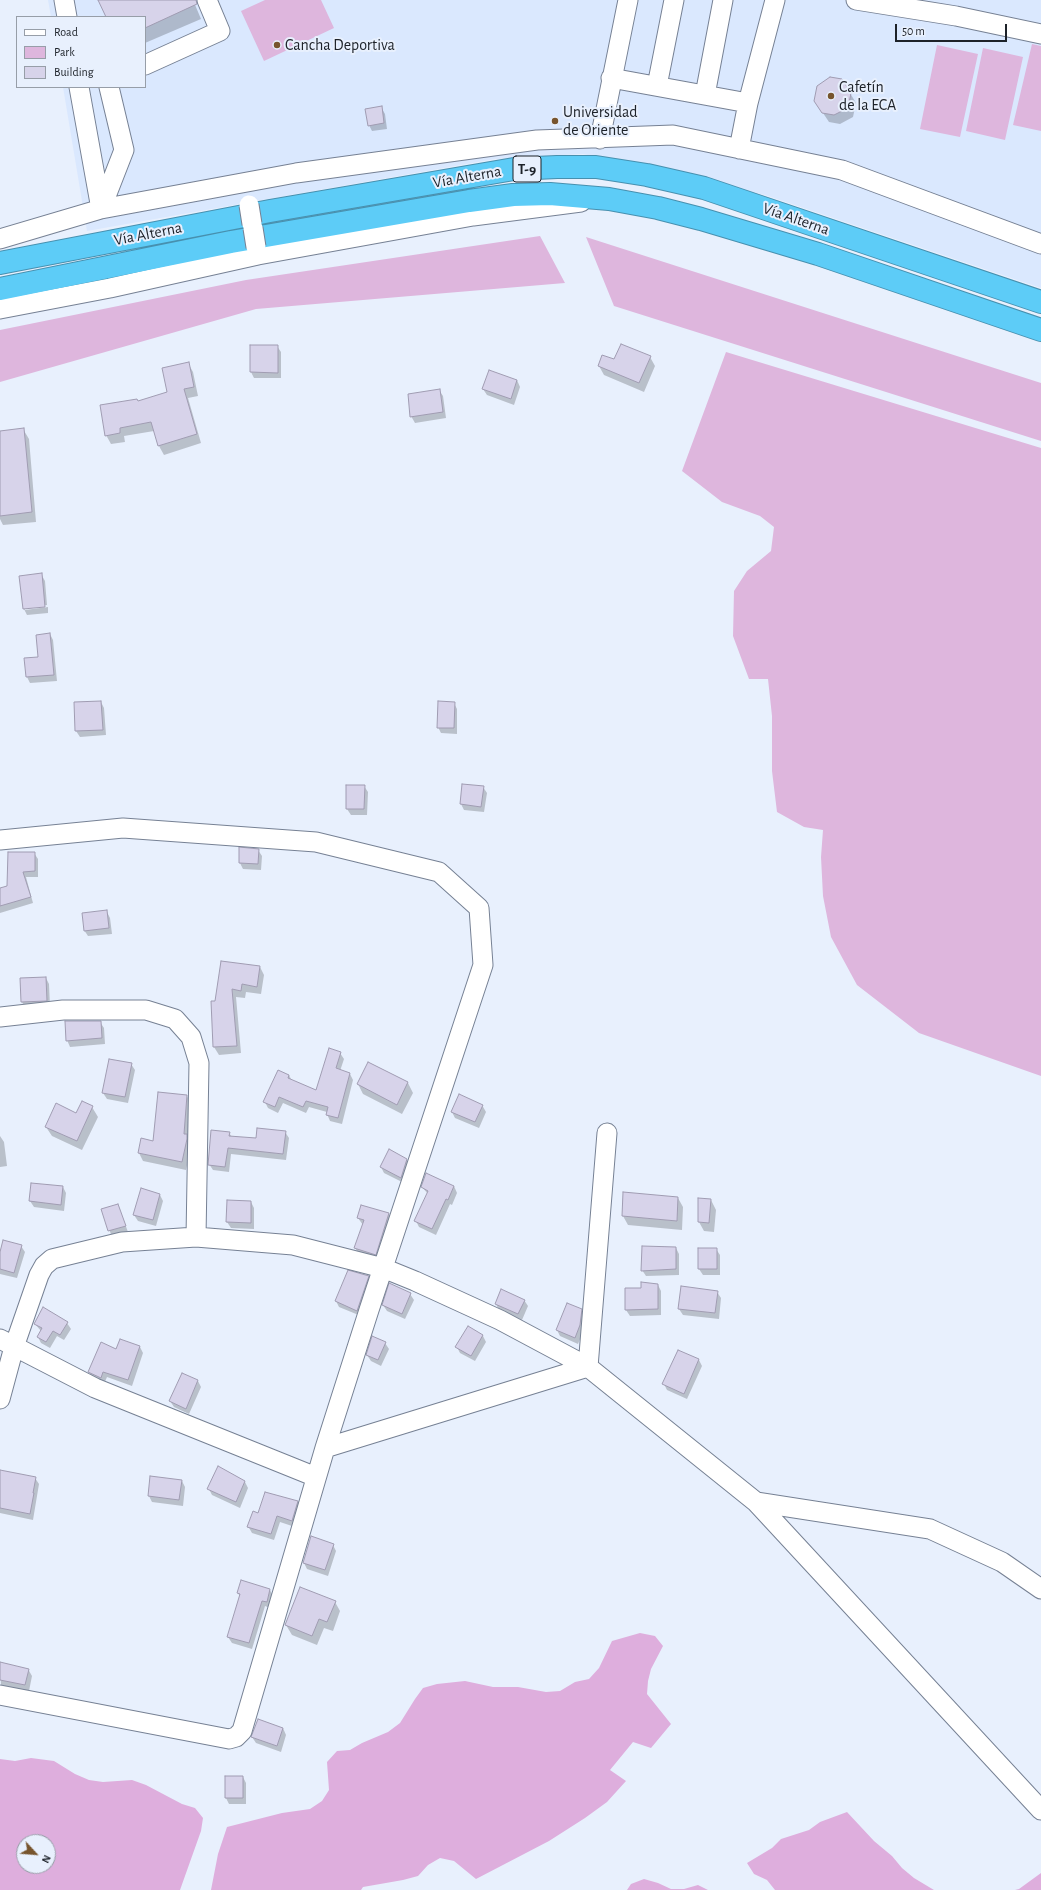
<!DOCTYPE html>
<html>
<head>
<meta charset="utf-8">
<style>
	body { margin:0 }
	#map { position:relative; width:1041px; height:1890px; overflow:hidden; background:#e8f0fd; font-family:"Alegreya Sans",sans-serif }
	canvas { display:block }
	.legend { position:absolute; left:16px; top:16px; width:130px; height:72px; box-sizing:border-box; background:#e8f0fd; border:1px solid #979ea8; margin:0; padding:5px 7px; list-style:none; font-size:12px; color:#1d2229 }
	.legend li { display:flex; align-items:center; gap:8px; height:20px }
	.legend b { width:20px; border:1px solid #979ea8 }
	.north { position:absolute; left:16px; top:1834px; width:40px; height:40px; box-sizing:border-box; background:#e8f0fd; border:1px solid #979ea8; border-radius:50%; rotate:116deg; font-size:11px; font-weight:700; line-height:16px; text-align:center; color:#1d2229 }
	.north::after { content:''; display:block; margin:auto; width:14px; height:18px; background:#77542d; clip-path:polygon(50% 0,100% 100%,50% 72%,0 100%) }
	.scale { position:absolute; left:895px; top:24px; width:112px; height:18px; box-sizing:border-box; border:2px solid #1d2229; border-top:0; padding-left:5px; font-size:12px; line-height:14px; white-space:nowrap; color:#1d2229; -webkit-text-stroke:3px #e8f0fd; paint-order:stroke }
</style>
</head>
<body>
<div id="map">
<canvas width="1041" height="1890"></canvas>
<ul class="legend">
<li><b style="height:5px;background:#fff"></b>Road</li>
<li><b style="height:11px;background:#deb6dd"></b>Park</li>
<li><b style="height:11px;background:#d7d3ea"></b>Building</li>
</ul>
<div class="north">N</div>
<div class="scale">50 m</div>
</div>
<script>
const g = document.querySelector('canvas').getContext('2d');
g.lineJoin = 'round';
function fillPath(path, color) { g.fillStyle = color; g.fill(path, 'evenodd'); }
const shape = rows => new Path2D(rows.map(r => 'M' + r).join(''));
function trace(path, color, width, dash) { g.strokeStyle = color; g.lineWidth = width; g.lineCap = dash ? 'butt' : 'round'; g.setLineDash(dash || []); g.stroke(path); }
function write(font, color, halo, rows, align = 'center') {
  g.font = font + ' "Alegreya Sans",sans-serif'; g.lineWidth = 4; g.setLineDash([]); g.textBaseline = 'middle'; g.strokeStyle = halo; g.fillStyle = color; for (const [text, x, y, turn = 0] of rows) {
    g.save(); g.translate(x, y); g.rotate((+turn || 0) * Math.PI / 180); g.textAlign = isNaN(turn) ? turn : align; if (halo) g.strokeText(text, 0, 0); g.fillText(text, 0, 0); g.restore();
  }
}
fillPath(shape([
	[48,0,1041,0,1041,288,765,195,583,154,495,159,87,231,63,87,145,87,145,17,51,17]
]), '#dae8fe');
fillPath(shape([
	[265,0,321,0,334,28,264,61,241,11],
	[1032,44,1041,46,1041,131,1013,125],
	[937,45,978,54,960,137,920,129],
	[983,48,1023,57,1005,140,966,131],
	[540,236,565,283,256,309,0,382,0,330,246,280],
	[586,237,1041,383,1041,441,614,306],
	[726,352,1041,448,1041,1076,919,1033,857,985,831,937,823,896,821,857,823,830,804,827,777,812,772,771,772,716,768,679,749,679,733,636,734,591,747,571,771,551,774,527,760,516,722,502,682,471]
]), '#deb6dd');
fillPath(shape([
	[640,1633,655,1636,663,1646,651,1669,648,1681,647,1694,671,1724,651,1748,633,1742,610,1770,626,1781,607,1802,585,1818,549,1841,476,1879,454,1861,440,1858,428,1865,418,1876,403,1880,363,1887,361,1890,211,1890,218,1854,227,1827,282,1813,310,1809,322,1801,329,1790,327,1762,337,1751,350,1750,362,1743,388,1732,400,1723,415,1699,423,1688,437,1684,465,1681,493,1687,518,1687,546,1692,560,1691,575,1682,589,1679,599,1668,612,1641],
	[31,1758,54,1761,75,1774,89,1780,103,1782,132,1780,146,1785,182,1804,195,1808,203,1818,201,1831,180,1890,0,1890,0,1759,15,1761],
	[24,1842,48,1842,48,1866,24,1866],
	[847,1812,874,1841,892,1856,902,1868,914,1878,934,1890,775,1890,767,1880,754,1874,747,1863,772,1848,781,1839,809,1830,820,1822],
	[1041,1873,1041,1890,1015,1890,1019,1889],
	[644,1879,658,1883,671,1889,684,1889,698,1885,708,1890,627,1890,631,1884]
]), '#deaedd');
fillPath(shape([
	[99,0,193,0,201,19,145,43,145,17,107,17],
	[850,93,856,103,853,117,840,124,829,122,821,110],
	[381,107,385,114,387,129,372,131,369,125],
	[277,346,281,352,281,378,254,378,251,372],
	[650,357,655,366,644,392,604,375,599,366,614,361],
	[188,363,193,372,198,396,188,398,201,443,164,455,159,446,154,431,124,436,125,442,111,444,106,435,138,402,168,393],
	[517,380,520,387,514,405,487,395,483,389],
	[439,390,443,396,446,418,415,423,411,416],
	[23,429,29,439,36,522,3,525,0,519,0,432],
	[41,574,45,581,47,605,25,608,25,610,48,607,48,613,27,615,24,609,20,577],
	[50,634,53,640,57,681,30,683,27,677,39,658],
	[101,702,104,708,106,735,80,737,76,731],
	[454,703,457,709,457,734,441,733,438,727],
	[364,786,368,792,367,815,351,815,347,809],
	[483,787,487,793,484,812,464,810,461,804],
	[258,850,262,856,261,870,243,869,240,863],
	[34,853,38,859,38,877,26,877,33,903,0,913,0,889,8,887],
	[107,912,110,918,112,934,88,936,84,930],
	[222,962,260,967,264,975,261,994,246,992,245,998,236,997,241,1053,219,1055,214,1047,216,1002],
	[46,978,49,984,50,1007,25,1008,22,1002],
	[100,1022,104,1028,105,1044,70,1047,67,1040],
	[340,1053,344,1059,340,1071,350,1074,353,1080,342,1124,330,1121,327,1114,327,1112,309,1107,306,1113,283,1103,278,1113,268,1108,265,1102,289,1075,292,1081,317,1092],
	[369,1063,408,1083,413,1093,402,1114,363,1094,358,1084],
	[131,1064,135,1070,128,1103,107,1099,103,1093],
	[187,1096,191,1104,191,1147,186,1170,143,1161,139,1153,142,1139,154,1142],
	[482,1105,486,1112,479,1128,455,1118,452,1112],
	[92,1107,98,1117,82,1150,52,1136,46,1127],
	[285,1132,289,1138,286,1160,231,1154,229,1172,213,1170,209,1164,229,1133,232,1137,257,1139],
	[0,1136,4,1142,7,1166,0,1167],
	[407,1160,410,1166,404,1183,384,1173,381,1167],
	[454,1186,457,1193,452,1205,450,1204,436,1235,419,1227,416,1221,428,1194,422,1187],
	[63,1187,66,1193,64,1211,34,1207,30,1201],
	[160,1195,163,1201,156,1226,138,1221,134,1215],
	[678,1198,683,1207,682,1230,628,1225,623,1216],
	[711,1200,716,1210,714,1232,704,1231,699,1222],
	[228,1201,251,1202,254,1208,254,1229,231,1228,227,1222],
	[118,1205,128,1232,112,1237,102,1210],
	[362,1206,389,1214,392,1220,379,1260,359,1254,355,1248,363,1225,358,1218],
	[21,1246,25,1252,17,1278,0,1274,0,1255],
	[676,1248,679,1254,679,1275,646,1276,642,1270],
	[716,1249,720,1255,720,1275,703,1275,699,1269],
	[368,1277,372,1283,361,1316,339,1307,336,1301],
	[658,1285,661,1291,661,1315,630,1316,626,1310,642,1289],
	[682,1288,717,1292,721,1298,719,1319,683,1315,679,1309],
	[410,1294,414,1300,405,1319,387,1311,383,1305],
	[524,1300,528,1306,522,1320,499,1310,496,1304],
	[581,1310,585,1316,583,1332,578,1344,560,1336,557,1330],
	[67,1323,71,1329,64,1340,57,1336,50,1348,41,1343,38,1337,41,1331,35,1324],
	[468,1327,483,1336,486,1342,475,1361,460,1353,457,1347],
	[385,1343,389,1349,381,1366,371,1361,367,1355],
	[140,1347,143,1353,132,1386,107,1377,104,1384,93,1378,89,1372,117,1350],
	[678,1351,699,1360,702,1366,687,1399,667,1390,664,1384],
	[198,1381,201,1387,189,1414,174,1407,170,1401],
	[0,1471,35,1478,39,1484,33,1520,0,1513],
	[235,1478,245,1482,248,1488,240,1508,212,1495,209,1489],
	[182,1481,185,1487,183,1506,152,1502,149,1496],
	[297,1502,301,1508,295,1527,280,1522,274,1540,252,1533,248,1526,259,1514],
	[333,1545,336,1551,328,1576,307,1569,304,1563],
	[270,1590,273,1596,270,1608,265,1606,252,1649,232,1643,228,1637,240,1597,238,1593],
	[335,1602,340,1611,333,1631,324,1628,317,1645,292,1635,286,1625],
	[0,1665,28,1669,32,1676,29,1691,1,1685],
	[283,1728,286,1735,281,1752,256,1743,252,1737],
	[243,1777,246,1783,246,1804,229,1804,226,1798]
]), '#0003');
const building = shape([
	[98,0,196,0,197,4,145,28,145,17,106,17,98,0],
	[830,77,842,79,851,93,848,108,834,115,822,113,814,101,817,86,830,77],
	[382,106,384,123,368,126,365,109,382,106],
	[621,344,651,356,639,383,598,366,602,355,614,359,621,344],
	[250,345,278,345,278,373,250,372,250,345],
	[189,362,194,387,184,389,197,434,158,446,151,422,120,428,120,433,105,436,100,405,137,399,138,401,167,392,162,368,189,362],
	[489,370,517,380,511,399,482,389,489,370],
	[440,389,443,412,410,417,408,394,440,389],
	[24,428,32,512,0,516,0,431,24,428],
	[42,573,45,607,23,609,19,576,42,573],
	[50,633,54,675,26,677,24,658,38,657,36,635,50,633],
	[101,701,103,730,75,731,74,702,101,701],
	[438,701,455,702,454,728,437,728,438,701],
	[462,784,484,786,481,807,460,804,462,784],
	[346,785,365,785,364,809,346,809,346,785],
	[239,847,259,849,258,864,239,863,239,847],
	[8,852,35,852,35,871,23,872,31,897,0,906,0,888,7,886,8,852],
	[107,910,109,928,84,931,82,913,107,910],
	[221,961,260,966,257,987,242,984,241,991,232,989,237,1046,213,1047,211,1001,215,1001,221,961],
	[46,977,47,1001,21,1002,20,978,46,977],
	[65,1021,101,1021,102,1038,66,1041,65,1021],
	[329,1048,341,1052,336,1068,350,1073,338,1118,326,1115,328,1107,306,1101,303,1107,279,1097,275,1107,263,1102,278,1070,289,1075,288,1078,316,1090,329,1048],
	[109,1059,132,1063,125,1097,102,1093,109,1059],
	[368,1062,408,1082,397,1105,357,1084,368,1062],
	[158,1092,187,1095,184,1134,187,1134,187,1139,182,1162,138,1153,141,1138,153,1141,158,1092],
	[459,1094,483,1105,475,1122,451,1112,459,1094],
	[82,1101,93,1106,77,1141,45,1127,56,1103,76,1113,82,1101],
	[257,1128,286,1131,283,1154,228,1148,225,1167,208,1165,211,1130,230,1132,229,1136,256,1138,257,1128],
	[389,1149,407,1159,401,1178,380,1167,389,1149],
	[426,1173,454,1186,448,1200,446,1199,432,1229,414,1221,428,1191,421,1187,426,1173],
	[31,1183,63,1186,61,1205,29,1201,31,1183],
	[141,1188,160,1194,153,1220,133,1215,141,1188],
	[623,1192,678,1197,677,1221,622,1216,623,1192],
	[698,1198,711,1199,709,1223,698,1222,698,1198],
	[227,1200,251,1201,251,1223,226,1222,227,1200],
	[118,1204,126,1226,108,1231,101,1209,118,1204],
	[361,1205,389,1213,376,1255,354,1248,364,1220,357,1218,361,1205],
	[3,1240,22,1245,14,1273,0,1269,0,1252,3,1240],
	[642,1246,676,1247,676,1269,641,1271,642,1246],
	[698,1248,717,1248,717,1269,698,1269,698,1248],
	[348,1270,369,1276,357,1311,335,1301,348,1270],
	[641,1282,658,1284,658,1309,625,1310,625,1288,641,1288,641,1282],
	[389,1283,411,1293,402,1314,382,1305,389,1283],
	[681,1286,718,1291,715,1313,678,1309,681,1286],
	[501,1289,525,1300,518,1314,495,1304,501,1289],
	[567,1303,582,1309,580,1325,575,1338,556,1330,567,1303],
	[43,1307,68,1322,60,1335,53,1331,46,1342,37,1337,42,1328,34,1324,43,1307],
	[468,1326,483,1335,471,1356,455,1347,468,1326],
	[372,1336,386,1342,378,1360,366,1355,372,1336],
	[120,1339,140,1346,128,1380,103,1372,101,1378,88,1372,101,1342,116,1349,120,1339],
	[678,1350,699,1359,684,1394,662,1384,678,1350],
	[182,1373,198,1380,186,1409,169,1401,182,1373],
	[218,1466,245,1481,236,1502,207,1489,218,1466],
	[0,1470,36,1477,33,1493,34,1493,30,1514,0,1508,0,1470],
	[150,1476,182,1480,179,1500,148,1496,150,1476],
	[265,1492,298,1501,292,1521,277,1516,271,1534,247,1527,253,1511,258,1513,265,1492],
	[311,1536,334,1544,325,1570,303,1563,311,1536],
	[241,1580,270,1589,267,1602,262,1601,249,1643,227,1637,240,1594,237,1593,241,1580],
	[300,1587,336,1601,327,1622,319,1619,312,1636,285,1625,300,1587],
	[0,1662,29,1669,25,1685,0,1680,0,1662],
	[258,1719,283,1728,277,1746,251,1737,258,1719],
	[225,1776,243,1776,243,1798,225,1798,225,1776]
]);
fillPath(building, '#d7d3ea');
trace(building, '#a09cb2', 1);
const minor = shape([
	[64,0,67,17],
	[856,0,956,16,1041,34],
	[145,65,220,31,207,0],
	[611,78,748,103],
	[657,86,674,0],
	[705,95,723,0],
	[600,139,628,0],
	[739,149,748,103,775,0],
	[101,209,296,173,537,140,673,135,842,170,1041,244],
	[101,209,124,150,109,87],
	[0,239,101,209,79,87],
	[0,309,110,288,258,255,473,216,581,202],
	[0,840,123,828,316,842,439,872,479,908,483,965,369,1310,325,1448,242,1731,236,1737,229,1739,0,1695],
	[0,1017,63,1010,146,1010,175,1019,191,1037,199,1063,196,1237,293,1245,383,1268,415,1281,500,1320,588,1367,756,1502,1041,1810],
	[0,1339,95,1388,316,1477],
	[0,1399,14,1347,39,1275,44,1266,52,1259,122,1242,196,1237],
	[325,1448,588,1367,607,1133],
	[756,1502,930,1529,1002,1562,1041,1589]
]);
const highway = shape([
	[0,263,270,211,514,169,557,167,596,167,647,175,704,188,1041,302],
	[0,289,231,242,469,201,513,195,550,194,609,199,658,208,701,219,818,254,1041,330]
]);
trace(minor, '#768194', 21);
trace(highway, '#4790af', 24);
trace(minor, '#fff', 19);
trace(highway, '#5dccf7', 22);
const minorBridge = shape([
	[249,205,252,224],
	[253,228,256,247]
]);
trace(minorBridge, '#768194', 21, []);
trace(minorBridge, '#fff', 19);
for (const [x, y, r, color] of [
	[277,45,4,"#77542d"],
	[831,96,4,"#77542d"],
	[555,121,4,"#77542d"]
]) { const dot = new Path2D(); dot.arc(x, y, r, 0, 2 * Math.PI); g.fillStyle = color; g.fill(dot); trace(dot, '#e8f0fd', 1.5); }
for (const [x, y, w] of [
	[527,169,28]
]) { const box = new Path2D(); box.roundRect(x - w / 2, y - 13, w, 26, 3); g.fillStyle = '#e8f0fd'; g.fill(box); trace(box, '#1d2229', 1); }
write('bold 15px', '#1d2229', null, [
	["T-9",527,169]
]);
write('16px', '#1d2229', '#e8f0fd', [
	["Cancha Deportiva",285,45],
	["Cafetín",839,87],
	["de la ECA",839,105],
	["Universidad",563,112],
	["de Oriente",563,130]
], 'left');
write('16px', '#1d2229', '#e8f0fd', [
	["Vía Alterna",467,177,-10],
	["Vía Alterna",796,219,19],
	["Vía Alterna",148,234,-11]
]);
</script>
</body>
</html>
